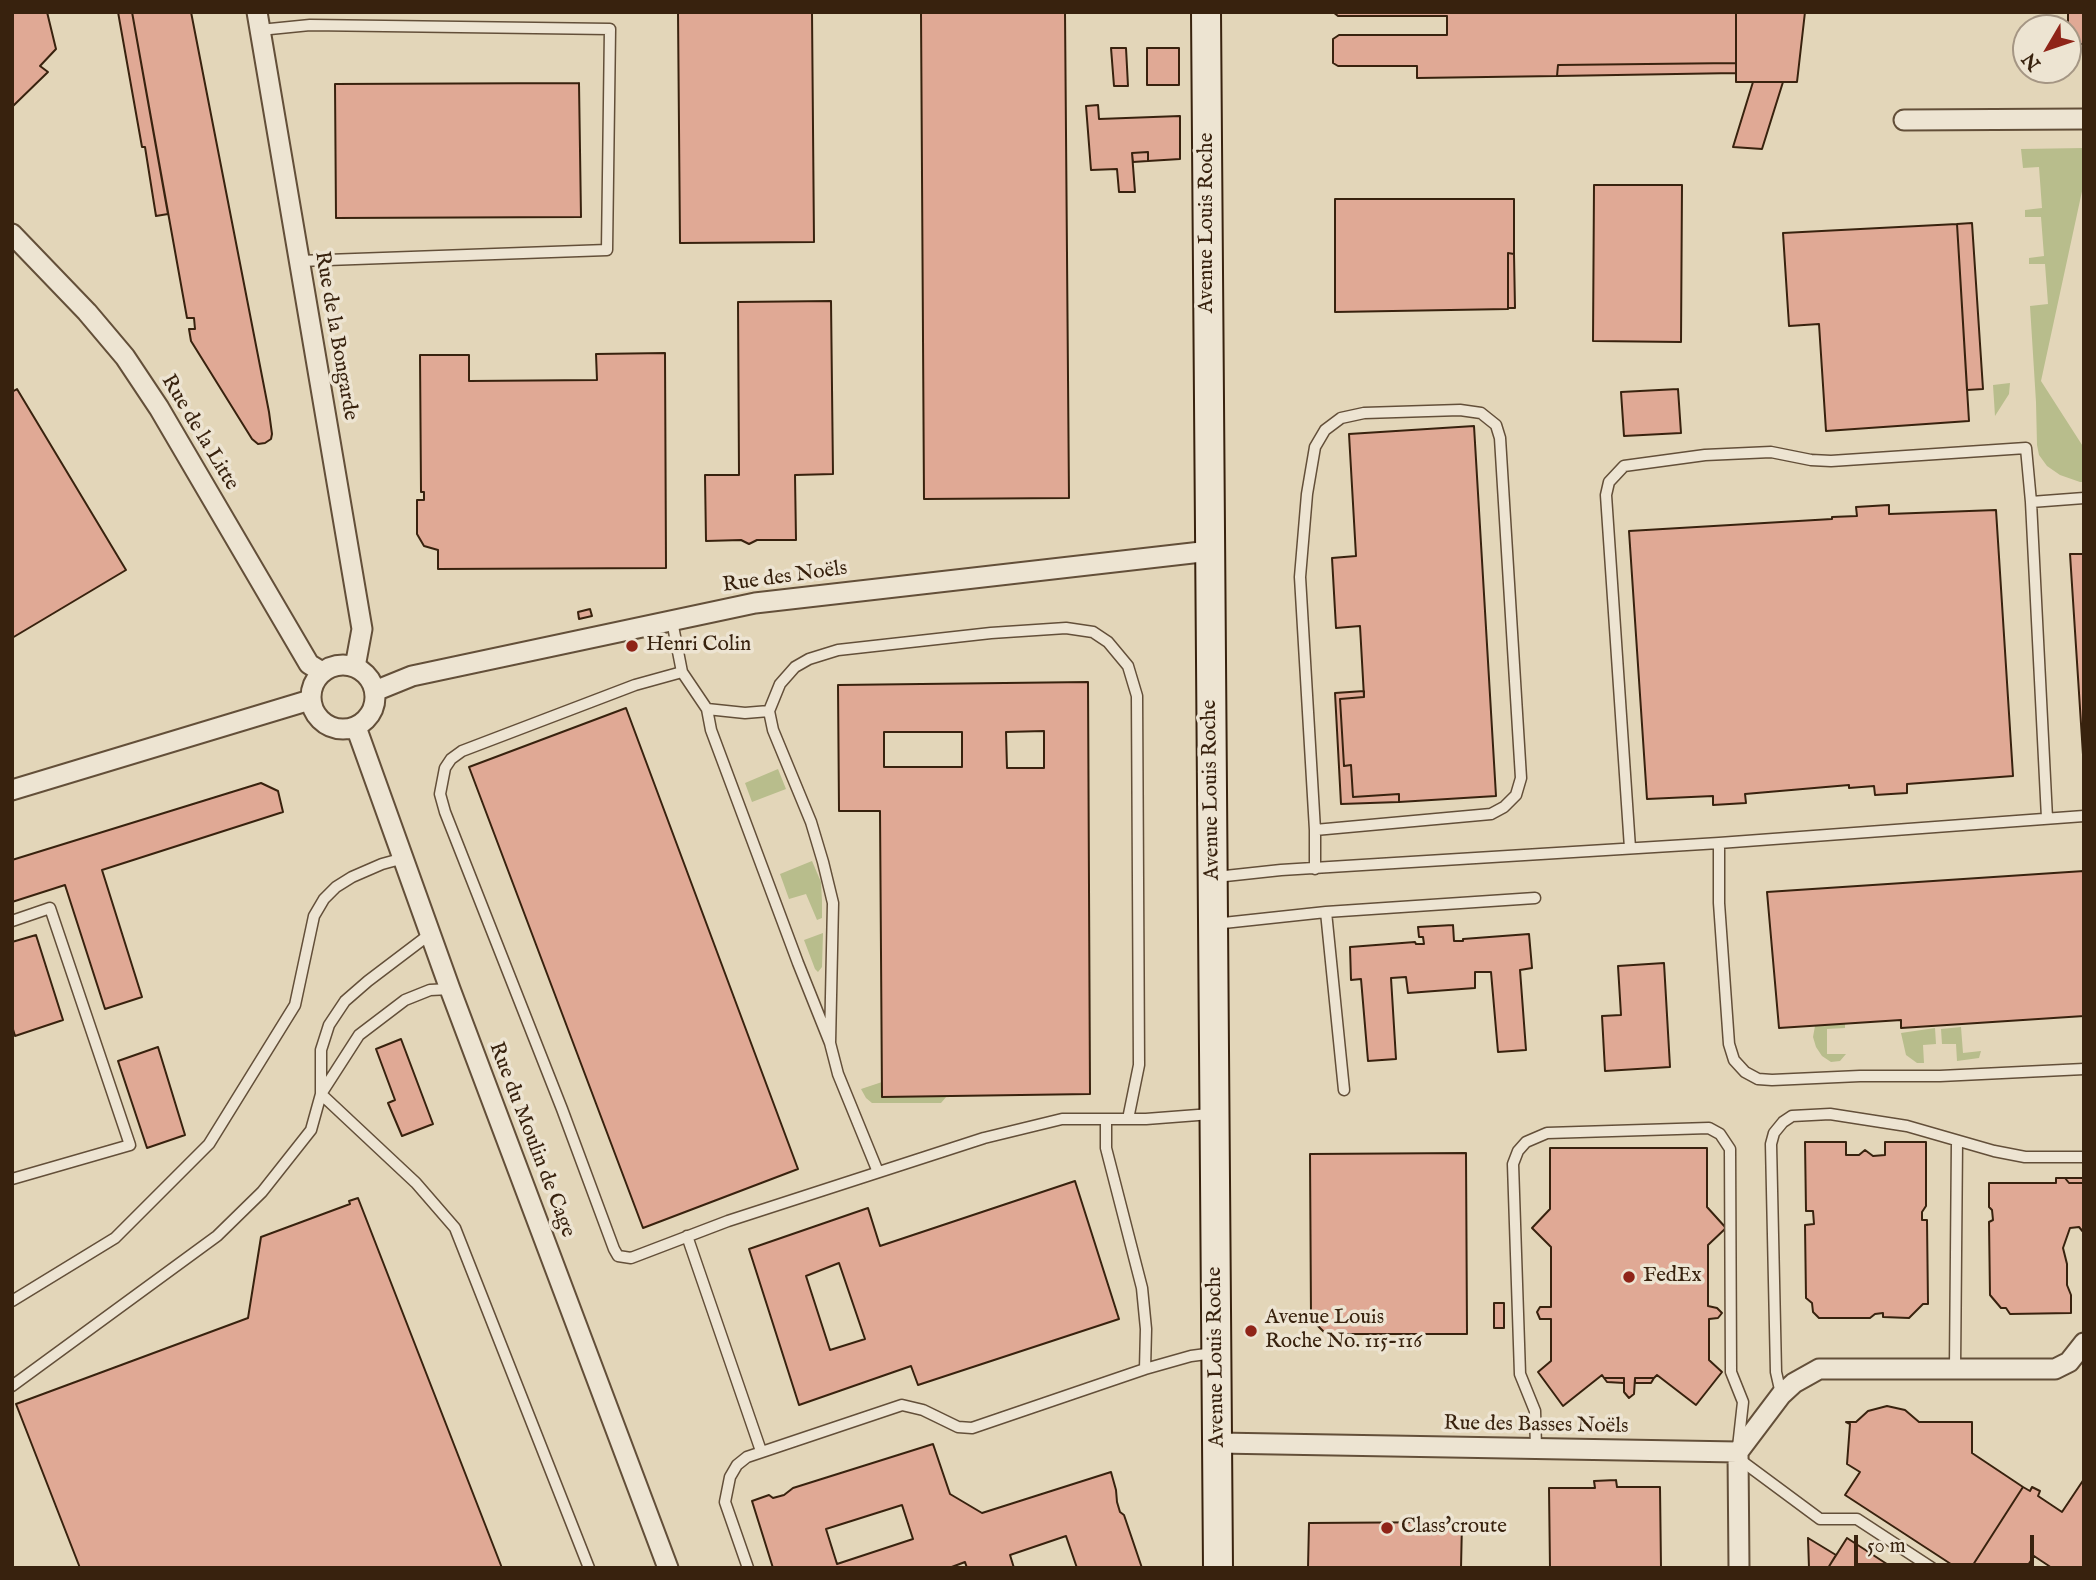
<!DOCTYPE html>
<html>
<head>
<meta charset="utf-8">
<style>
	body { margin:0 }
	#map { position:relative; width:2096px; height:1580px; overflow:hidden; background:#e3d6b9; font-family:"IM FELL English",serif }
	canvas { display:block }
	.frame { position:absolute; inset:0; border:14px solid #38220e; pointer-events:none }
	.north { position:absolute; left:2012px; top:14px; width:70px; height:70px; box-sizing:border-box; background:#ede4d2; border:2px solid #a59684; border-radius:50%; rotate:231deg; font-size:19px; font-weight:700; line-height:28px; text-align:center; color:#38220e }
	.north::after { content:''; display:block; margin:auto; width:24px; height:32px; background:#8f2418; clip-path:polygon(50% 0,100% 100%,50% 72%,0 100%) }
	.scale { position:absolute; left:1854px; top:1535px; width:180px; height:32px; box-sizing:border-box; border:4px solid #38220e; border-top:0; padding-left:9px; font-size:21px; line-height:24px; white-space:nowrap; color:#38220e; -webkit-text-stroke:5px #ede4d2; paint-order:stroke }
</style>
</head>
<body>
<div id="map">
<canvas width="2096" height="1580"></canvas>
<div class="frame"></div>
<div class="north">N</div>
<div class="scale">50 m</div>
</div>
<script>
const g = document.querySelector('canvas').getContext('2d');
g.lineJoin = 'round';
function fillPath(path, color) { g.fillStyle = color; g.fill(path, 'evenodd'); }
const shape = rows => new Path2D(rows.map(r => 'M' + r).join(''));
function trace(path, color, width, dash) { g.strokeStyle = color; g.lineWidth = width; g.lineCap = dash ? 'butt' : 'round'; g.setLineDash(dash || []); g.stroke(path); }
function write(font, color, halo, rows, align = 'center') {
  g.font = font + ' "IM FELL English",serif'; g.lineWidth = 7; g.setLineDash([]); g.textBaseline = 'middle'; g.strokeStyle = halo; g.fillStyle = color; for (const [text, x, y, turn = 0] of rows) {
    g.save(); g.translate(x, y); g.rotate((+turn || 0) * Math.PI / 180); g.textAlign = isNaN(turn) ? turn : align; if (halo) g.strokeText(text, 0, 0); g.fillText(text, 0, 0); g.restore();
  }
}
fillPath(shape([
	[2084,148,2084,182,2041,381,2084,448,2084,482,2080,482,2060,475,2047,466,2039,455,2037,445,2036,402,2030,306,2048,304,2045,264,2029,264,2029,258,2044,256,2041,217,2025,217,2025,210,2042,208,2039,167,2023,168,2021,149],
	[2010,383,2009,394,1995,416,1993,385],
	[778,769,786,789,752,802,745,783],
	[812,861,821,882,822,901,822,918,817,920,806,894,789,899,780,874],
	[823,933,822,967,818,972,815,969,804,940],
	[1845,1024,1845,1028,1827,1029,1827,1054,1846,1054,1840,1061,1831,1062,1822,1056,1816,1047,1813,1037,1815,1026],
	[1961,1027,1963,1053,1981,1051,1979,1058,1957,1061,1956,1044,1942,1044,1941,1029],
	[1935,1028,1936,1044,1923,1045,1924,1063,1917,1063,1906,1055,1901,1033],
	[882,1082,947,1096,941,1103,872,1103,866,1098,861,1089]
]), '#b8bd8c');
const building = shape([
	[12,12,47,12,56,49,40,66,48,72,12,107,12,12],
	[118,12,132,12,168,214,156,216,145,147,142,147,118,12],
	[132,12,191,12,269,412,272,434,271,439,265,443,258,444,252,439,191,341,189,329,195,329,194,318,187,318,132,12],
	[678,12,812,12,814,242,680,243,678,12],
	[921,12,1065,12,1069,498,924,499,921,12],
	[1333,12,1736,12,1736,63,1558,65,1557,76,1417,78,1417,66,1338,66,1333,63,1333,39,1339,35,1447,35,1447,16,1338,16,1333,12],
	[1736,12,1805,12,1797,82,1736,82,1736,12],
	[2068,12,2084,12,2084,44,2068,44,2068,12],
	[1111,48,1126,48,1128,86,1114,86,1111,48],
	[1147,48,1179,48,1179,85,1147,85,1147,48],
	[1736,63,1736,73,1557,76,1558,65,1736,63],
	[1753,82,1783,82,1762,149,1733,147,1753,82],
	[579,83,581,217,336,218,335,84,579,83],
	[1098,105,1099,119,1180,116,1180,159,1148,161,1148,152,1132,153,1135,192,1119,192,1117,169,1091,170,1086,106,1098,105],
	[1148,152,1148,161,1133,162,1132,153,1148,152],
	[1594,185,1682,185,1681,342,1593,341,1594,185],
	[1335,199,1514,199,1514,254,1508,253,1508,309,1335,312,1335,199],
	[1972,223,1983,389,1967,390,1957,224,1972,223],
	[1957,224,1969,421,1826,431,1819,324,1789,326,1783,233,1957,224],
	[1508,253,1514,254,1515,308,1508,308,1508,253],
	[831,301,833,474,795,475,796,540,757,540,749,544,741,540,706,541,705,475,739,475,738,302,831,301],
	[665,353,666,568,438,569,438,550,424,546,417,534,417,500,424,500,424,492,421,492,420,355,469,355,469,381,597,380,596,354,665,353],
	[17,389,126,570,12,638,12,392,17,389],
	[1678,389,1681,433,1624,436,1621,392,1678,389],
	[1474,426,1496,796,1399,802,1399,794,1353,797,1351,765,1344,766,1340,699,1364,697,1360,626,1336,628,1332,558,1356,556,1349,434,1474,426],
	[1889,505,1889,514,1996,510,2013,776,1907,784,1907,793,1875,795,1874,786,1849,788,1849,785,1745,794,1746,803,1713,805,1713,796,1647,799,1629,531,1832,519,1832,517,1857,516,1856,507,1889,505],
	[2070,554,2084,554,2084,770,2070,554],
	[590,609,592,616,579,619,578,612,590,609],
	[1088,682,1090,1094,882,1097,880,811,839,811,838,685,1088,682],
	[1044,731,1044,768,1007,768,1006,732,1044,731],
	[884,732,962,732,962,767,884,767,884,732],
	[1364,691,1364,697,1340,699,1344,766,1351,765,1353,797,1399,794,1399,802,1341,804,1335,693,1364,691],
	[626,708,798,1169,643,1228,469,767,626,708],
	[261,783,278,791,283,812,102,870,142,997,105,1009,65,885,12,902,12,860,261,783],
	[2084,871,2084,1016,1901,1028,1901,1020,1779,1028,1767,892,2084,871],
	[1453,925,1454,941,1463,941,1463,939,1529,934,1532,968,1520,970,1526,1050,1498,1052,1491,972,1475,972,1475,988,1408,993,1406,977,1391,978,1396,1059,1368,1061,1361,979,1351,980,1350,947,1415,942,1416,944,1424,944,1423,937,1419,937,1418,927,1453,925],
	[36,935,63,1020,15,1036,12,1026,12,942,36,935],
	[1664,963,1670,1067,1605,1071,1602,1016,1621,1015,1618,966,1664,963],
	[401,1039,433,1124,402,1136,388,1103,395,1100,376,1049,401,1039],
	[158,1047,185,1135,147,1148,118,1061,158,1047],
	[1805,1142,1846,1142,1846,1155,1859,1155,1865,1150,1873,1156,1885,1155,1885,1142,1926,1142,1926,1206,1922,1212,1922,1220,1927,1220,1928,1304,1923,1304,1909,1318,1883,1317,1883,1313,1875,1314,1870,1318,1819,1318,1813,1312,1812,1303,1806,1298,1805,1225,1814,1224,1813,1211,1806,1211,1805,1142],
	[1550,1148,1707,1148,1707,1207,1726,1228,1708,1245,1708,1306,1717,1308,1722,1313,1718,1318,1709,1319,1709,1360,1722,1372,1696,1405,1657,1375,1654,1378,1635,1378,1634,1394,1629,1398,1624,1392,1624,1378,1604,1378,1602,1375,1563,1406,1538,1372,1551,1361,1551,1319,1540,1319,1537,1312,1540,1307,1551,1307,1551,1247,1532,1228,1550,1209,1550,1148],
	[1466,1153,1467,1334,1326,1334,1311,1319,1310,1154,1466,1153],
	[2056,1178,2065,1178,2069,1183,2083,1183,2084,1178,2084,1233,2079,1227,2070,1228,2063,1248,2067,1264,2067,1285,2071,1295,2071,1313,2010,1314,2006,1308,2001,1308,1990,1295,1989,1222,1993,1220,1992,1210,1989,1207,1989,1183,2056,1183,2056,1178],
	[2065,1178,2083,1178,2083,1183,2069,1183,2065,1178],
	[1075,1181,1119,1319,918,1385,911,1366,799,1405,749,1249,868,1208,880,1246,1075,1181],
	[839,1263,865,1339,830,1350,806,1276,839,1263],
	[358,1198,502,1568,80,1568,16,1404,248,1318,261,1237,350,1204,349,1201,358,1198],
	[1494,1303,1504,1303,1504,1328,1494,1328,1494,1303],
	[1604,1378,1624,1378,1624,1383,1607,1382,1604,1378],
	[1635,1378,1654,1378,1651,1383,1635,1383,1635,1378],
	[1887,1406,1905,1410,1919,1422,1972,1422,1972,1453,2023,1487,1971,1568,1957,1568,1845,1495,1860,1472,1847,1464,1850,1424,1846,1422,1856,1422,1868,1411,1887,1406],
	[933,1444,950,1494,982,1513,1111,1472,1116,1490,1117,1502,1120,1512,1124,1515,1142,1568,1077,1568,1066,1536,1010,1555,1014,1568,967,1568,965,1562,949,1568,773,1568,752,1501,769,1495,773,1498,784,1495,793,1488,933,1444],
	[902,1505,913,1539,837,1564,826,1529,902,1505],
	[2084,1479,2084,1568,2052,1568,2034,1556,2026,1568,1971,1568,2023,1487,2030,1491,2032,1487,2040,1491,2038,1496,2062,1512,2084,1479],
	[1616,1480,1617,1487,1660,1487,1661,1568,1550,1568,1549,1488,1595,1488,1594,1481,1616,1480],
	[1462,1522,1461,1568,1308,1568,1309,1523,1462,1522],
	[1808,1538,1836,1555,1828,1568,1809,1568,1808,1538],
	[1847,1538,1893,1568,1828,1568,1847,1538]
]);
fillPath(building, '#e0a995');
trace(building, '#38220e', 2);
const service = shape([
	[260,30,310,25,610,29,607,250,299,261],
	[2031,502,2084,498],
	[672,621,682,672,707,709,745,713,769,711],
	[682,672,635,685,462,751,451,759,445,768,440,794,445,812,562,1109,614,1249,618,1256,631,1258,728,1221,984,1138,1062,1119,1146,1119,1211,1114],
	[707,709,711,730,798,963,830,1043,838,1074,878,1172],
	[1719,843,1719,903,1729,1044,1734,1060,1745,1072,1758,1079,1772,1080,1860,1076,1940,1076,2084,1069],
	[1630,848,1606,495,1609,482,1624,466,1705,455,1771,452,1811,460,1831,461,2026,448,2031,502,2047,818],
	[1315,869,1315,830,1300,577,1307,494,1315,447,1325,430,1341,418,1364,413,1460,410,1481,413,1496,425,1500,438,1521,778,1516,795,1504,807,1491,814,1315,830],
	[1216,877,1281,870,1719,843,2084,816],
	[1326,912,1535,898],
	[12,921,50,908,130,1145,12,1179],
	[1214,924,1326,912,1344,1090],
	[430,934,368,981,345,1001,329,1025,321,1050,321,1094,416,1183,455,1228,589,1568],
	[830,1043,833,903,823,862,811,822,773,730,769,711,780,684,795,667,809,659,838,650,991,633,1066,628,1093,632,1108,642,1128,666,1137,696,1139,1065,1128,1119],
	[1106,1119,1106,1148,1142,1288,1146,1329,1145,1369,1191,1356,1214,1353],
	[687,1236,761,1451],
	[12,1301,115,1238,209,1144,295,1005,314,916,324,899,336,887,352,877,382,864,404,858],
	[1955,1368,1957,1141],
	[12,1386,217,1236,262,1192,311,1130,321,1094,359,1035,405,1000,430,990,450,989],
	[1781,1394,1776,1372,1771,1144,1774,1133,1783,1122,1792,1116,1830,1114,1907,1126,1994,1151,2025,1157,2084,1157],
	[1536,1448,1535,1411,1520,1374,1513,1164,1518,1151,1526,1142,1547,1133,1709,1128,1720,1134,1730,1149,1731,1372,1743,1402,1738,1447],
	[1739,1459,1820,1519,1857,1519,1932,1568],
	[748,1568,725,1502,730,1477,737,1465,747,1457,902,1405,923,1410,958,1427,972,1428,1145,1369]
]);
const minor = shape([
	[257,12,362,629,355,667],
	[1904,120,2084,119],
	[12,234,87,312,125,357,159,408,309,664,322,672],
	'311 697a32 32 0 1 1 64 0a32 32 0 1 1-64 0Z',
	[375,691,412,676,755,603,1210,551],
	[356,727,450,989,668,1568],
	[12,790,310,700],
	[1218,1443,1738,1452],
	[1738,1452,1781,1395,1794,1383,1819,1369,2055,1369,2069,1362,2084,1343],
	[1738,1452,1739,1568]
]);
const secondary = shape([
	[1206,12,1218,1568]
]);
trace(service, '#634f39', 13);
trace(minor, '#634f39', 23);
trace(secondary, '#38220e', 32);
trace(service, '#ede4d2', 10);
trace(minor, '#ede4d2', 19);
trace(secondary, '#ede4d2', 28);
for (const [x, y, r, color] of [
	[632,646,7,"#8f2418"],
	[1629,1277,7,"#8f2418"],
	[1251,1331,7,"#8f2418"],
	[1387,1528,7,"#8f2418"]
]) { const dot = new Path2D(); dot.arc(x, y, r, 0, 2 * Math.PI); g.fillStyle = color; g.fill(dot); trace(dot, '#ede4d2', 2.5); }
write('21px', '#38220e', '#ede4d2', [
	["Avenue Louis Roche",1208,223,-90],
	["Rue de la Bongarde",335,336,80],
	["Rue de la Litte",199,433,59],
	["Rue des Noëls",785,578,-8],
	["Avenue Louis Roche",1212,790,-91],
	["Rue du Moulin de Cage",531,1140,69],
	["Avenue Louis Roche",1217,1357,-91],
	["Rue des Basses Noëls",1536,1426,1]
]);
write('21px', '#38220e', '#ede4d2', [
	["Henri Colin",646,646],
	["FedEx",1643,1277],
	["Avenue Louis",1265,1319],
	["Roche No. 115-116",1265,1343],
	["Class'croute",1401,1528]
], 'left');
</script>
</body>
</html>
